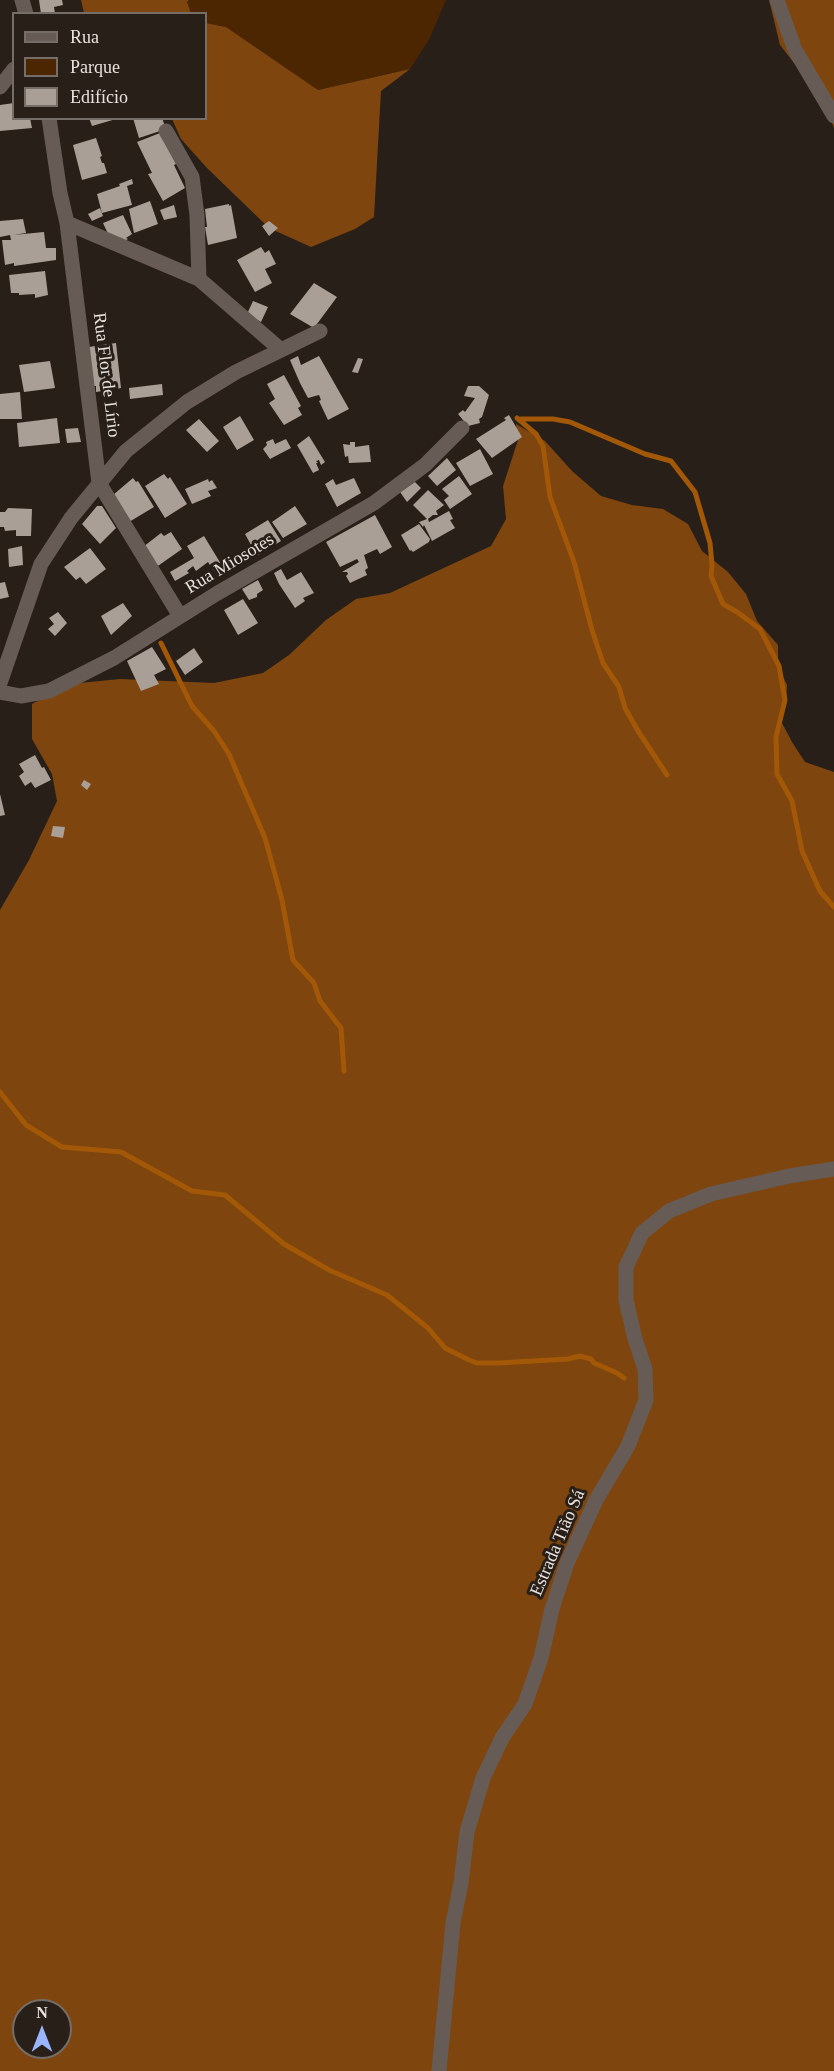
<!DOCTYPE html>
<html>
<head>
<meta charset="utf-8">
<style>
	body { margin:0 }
	#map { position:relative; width:834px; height:2071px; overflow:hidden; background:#281f18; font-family:Georgia,serif }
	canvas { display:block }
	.legend { position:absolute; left:12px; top:12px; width:195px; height:108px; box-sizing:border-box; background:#281f18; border:2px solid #756d67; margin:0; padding:8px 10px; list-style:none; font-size:18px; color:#e8e2de }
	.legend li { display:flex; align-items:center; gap:12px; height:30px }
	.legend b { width:30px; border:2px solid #756d67 }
	.north { position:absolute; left:12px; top:1999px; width:60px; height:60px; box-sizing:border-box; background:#281f18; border:2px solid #756d67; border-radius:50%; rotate:0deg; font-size:16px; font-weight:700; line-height:24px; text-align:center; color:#e8e2de }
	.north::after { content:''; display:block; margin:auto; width:21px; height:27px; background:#9ab5fd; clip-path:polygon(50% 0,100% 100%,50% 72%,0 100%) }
</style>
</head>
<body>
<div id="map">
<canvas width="834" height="2071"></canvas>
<ul class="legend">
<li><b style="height:8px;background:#675c55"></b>Rua</li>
<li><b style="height:16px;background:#4c2600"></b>Parque</li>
<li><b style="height:16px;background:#aa9f96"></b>Edifício</li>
</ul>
<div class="north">N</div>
</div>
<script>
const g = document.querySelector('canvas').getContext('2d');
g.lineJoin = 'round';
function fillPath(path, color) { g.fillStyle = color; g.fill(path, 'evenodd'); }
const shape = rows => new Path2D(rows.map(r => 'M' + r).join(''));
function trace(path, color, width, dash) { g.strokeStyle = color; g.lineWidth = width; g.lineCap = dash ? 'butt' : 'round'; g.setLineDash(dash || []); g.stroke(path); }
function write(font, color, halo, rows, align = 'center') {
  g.font = font + ' Georgia,serif'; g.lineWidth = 6; g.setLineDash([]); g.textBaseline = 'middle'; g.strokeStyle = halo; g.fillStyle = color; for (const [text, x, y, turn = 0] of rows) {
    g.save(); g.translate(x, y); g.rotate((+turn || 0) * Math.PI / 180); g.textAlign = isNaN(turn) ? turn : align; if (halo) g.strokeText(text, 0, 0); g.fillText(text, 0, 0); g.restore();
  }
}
fillPath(shape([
	[189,0,446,0,429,40,410,69,318,90,226,27,206,23,206,14,191,13,187,2]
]), '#4c2600');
fillPath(shape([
	[81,0,189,0,187,2,191,13,84,13],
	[769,0,834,0,834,128,824,102,780,45],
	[206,23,226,27,318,90,410,69,381,91,374,217,355,229,311,247,269,228,207,168,181,139,172,119,206,118],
	[516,424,545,441,572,471,601,496,632,505,663,509,688,524,702,551,728,572,746,594,757,621,778,645,778,666,787,685,786,705,781,721,792,742,805,762,834,772,834,2071,0,2071,0,910,29,860,57,801,52,774,32,739,32,704,69,684,120,679,214,683,263,673,289,655,326,620,356,599,390,593,491,546,506,519,503,486,518,440],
	[24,2011,60,2011,60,2047,24,2047]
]), '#7e450e');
trace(shape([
	[517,418,536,434,543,446,550,497,574,562,592,630,603,663,619,687,625,708,638,731,667,775],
	[521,419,553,419,570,422,645,454,671,461,695,492,710,543,712,565,711,576,723,604,737,612,760,629,779,666,785,700,776,737,777,774,792,801,802,851,820,891,834,907],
	[161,643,192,706,214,731,229,754,265,838,282,900,293,960,314,983,320,1001,341,1028,344,1071],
	[0,1092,26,1125,62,1147,121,1152,192,1191,225,1195,284,1244,329,1270,387,1295,428,1328,445,1348,469,1360,477,1363,498,1363,568,1359,580,1356,591,1359,594,1363,617,1373,624,1378]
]), '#a25807', 5);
fillPath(shape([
	[39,0,62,0,63,5,54,7,55,14,41,14],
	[14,103,14,118,30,118,32,128,0,131,0,105],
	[89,118,116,118,116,119,92,126],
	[133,118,162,118,166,129,139,138],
	[160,133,176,164,174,165,185,188,163,201,148,174,152,173,137,142],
	[96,138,102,156,100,157,102,163,104,163,107,173,82,180,73,145],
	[132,179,133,184,127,186,132,205,102,213,97,194,120,186,119,184],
	[150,201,158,224,134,233,129,209],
	[229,204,229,206,231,205,237,238,208,245,205,227,207,227,205,209],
	[174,205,177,217,164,220,160,210],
	[100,208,103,216,92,221,88,214],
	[123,215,132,234,126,238,128,239,121,243,109,236,103,223],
	[23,219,26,233,13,235,44,232,46,248,56,248,56,260,14,266,14,263,5,265,2,240,11,240,10,235,0,237,0,221],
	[269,221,278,228,269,236,262,226],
	[261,247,265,253,269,250,276,264,265,269,272,283,255,292,237,260],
	[45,271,48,295,35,298,35,294,19,295,19,293,11,293,9,275],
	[314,283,337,297,314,328,290,314],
	[253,301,268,307,261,322,247,314],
	[116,343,121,388,96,392,96,386,94,386,89,347],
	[298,356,301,365,319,356,349,409,328,420,319,401,321,400,319,395,308,398,300,383,290,360],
	[358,358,363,359,358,373,352,372],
	[50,361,55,388,24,392,19,365],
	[284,375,301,406,298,408,302,415,284,425,269,403,275,399,267,384],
	[162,384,163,395,130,399,129,388],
	[468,386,479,386,489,395,482,417,479,419,480,423,468,426,458,414,463,410,465,412,475,398,464,396],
	[20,392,22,419,0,419,0,394],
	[509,415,522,437,492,458,476,439,506,420,504,418],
	[240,416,254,440,237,450,223,427],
	[57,418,60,443,19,447,17,423],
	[199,419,219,441,207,452,186,430],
	[78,428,81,442,67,443,65,429],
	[309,436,325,462,321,465,319,460,316,461,318,463,316,463,319,470,313,473,297,445],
	[273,439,275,444,286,439,291,448,270,459,263,449,267,445,266,442],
	[350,442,355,442,355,447,369,445,371,462,349,463,348,456,345,457,343,444,350,445],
	[480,449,493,474,470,486,456,463],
	[447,458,456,470,437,486,428,476],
	[164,474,168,479,170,477,187,504,165,518,145,486],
	[459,476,472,494,450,509,444,500,449,496,442,489],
	[133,478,136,482,138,481,154,507,129,522,113,495],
	[354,478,361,493,337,507,325,484,333,479,336,485],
	[208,479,209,482,212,480,217,488,208,491,211,496,192,504,185,489],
	[415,482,421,488,407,502,400,492],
	[428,490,444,505,436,511,438,515,433,515,428,519,429,522,449,511,453,519,450,520,455,528,432,541,424,525,423,527,419,522,427,519,413,505],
	[97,506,102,506,116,528,100,544,82,524],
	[295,506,307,524,283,538,272,522],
	[8,508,32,509,31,536,16,536,16,530,5,531,4,527,0,527,0,512,5,512],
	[375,515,392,547,380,554,377,549,364,555,368,568,365,570,367,575,350,583,346,576,348,574,347,572,342,572,359,562,357,559,340,567,326,542],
	[268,520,281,541,257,556,245,534],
	[419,524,430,539,429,542,413,552,411,550,410,551,401,535],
	[171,532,182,549,155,568,143,547,161,533,164,536],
	[204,536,221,564,213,570,208,562,196,571,193,566,187,571,189,573,175,581,170,572,194,558,187,546],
	[22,546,23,565,9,567,8,549],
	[90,548,106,569,86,584,80,577,76,580,64,567],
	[281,569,287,580,301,572,314,593,303,598,305,601,295,608,279,584,274,573],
	[258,580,263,590,257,594,257,597,249,600,242,589],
	[5,582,9,597,0,599,0,583],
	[243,599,258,623,238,635,224,610],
	[123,603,132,616,111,635,101,616],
	[58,612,67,623,55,636,48,629,54,624,49,618],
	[152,647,166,669,154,675,159,684,141,691,127,661],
	[194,648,203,662,185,675,176,661],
	[35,755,42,768,44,767,51,780,35,788,31,782,25,786,19,776,24,772,19,764],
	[84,780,91,784,87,790,81,785],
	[0,794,5,815,0,816],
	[53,826,65,827,63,838,51,836]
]), '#aa9f96');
trace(shape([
	[22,0,26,14],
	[777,0,795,50,834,116],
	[0,87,14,69],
	[49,118,60,193,67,223,99,483,180,616],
	[166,131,192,177,197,215,199,279],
	[67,223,199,279,281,350],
	[0,683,41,564,71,518,126,451,187,402,236,372,320,331],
	[0,692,21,696,49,691,114,658,216,594,374,503,425,465,462,428],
	[439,2071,453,1923,461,1883,467,1832,483,1778,502,1738,525,1704,541,1658,552,1609,567,1563,596,1500,628,1446,646,1400,645,1369,635,1339,626,1300,626,1267,642,1233,669,1211,711,1194,789,1176,834,1169]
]), '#675c55', 15);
write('18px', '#e8e2de', '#281f18', [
	["Rua Flor de Lírio",106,375,83],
	["Rua Miosotes",230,564,-31],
	["Estrada Tião Sá",558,1543,-67]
]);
</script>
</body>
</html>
